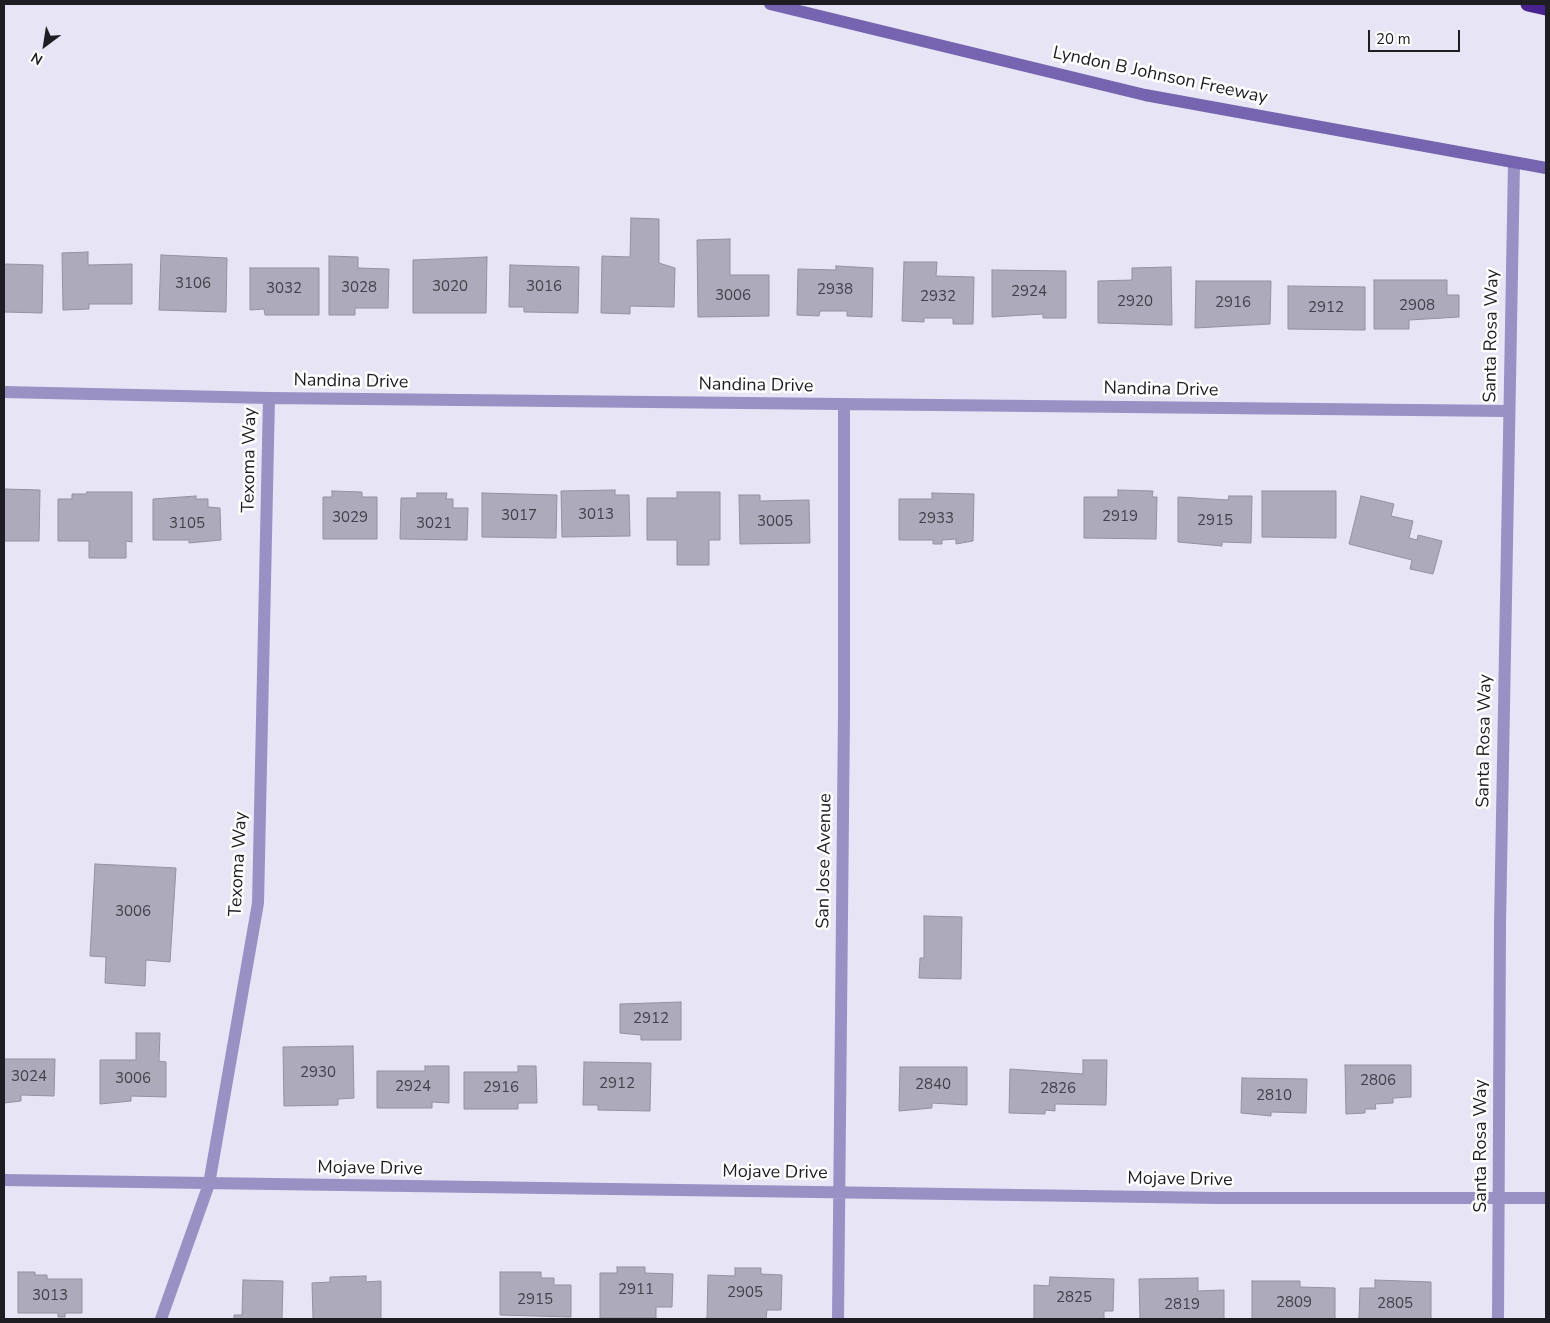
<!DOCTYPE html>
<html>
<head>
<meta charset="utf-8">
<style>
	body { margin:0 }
	#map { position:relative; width:1550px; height:1323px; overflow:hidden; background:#e6e4f5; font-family:"Nunito Sans",sans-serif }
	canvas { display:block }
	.frame { position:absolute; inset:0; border:5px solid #1e1d23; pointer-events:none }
	.north { position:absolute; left:20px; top:20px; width:50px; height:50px; -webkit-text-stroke:4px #fff; paint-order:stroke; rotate:211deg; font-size:14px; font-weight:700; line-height:20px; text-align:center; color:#1e1d23 }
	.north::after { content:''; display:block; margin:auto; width:18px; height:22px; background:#1e1d23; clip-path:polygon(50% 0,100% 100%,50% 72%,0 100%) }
	.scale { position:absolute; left:1368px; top:30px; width:92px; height:22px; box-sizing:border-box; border:2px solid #1e1d23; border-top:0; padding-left:6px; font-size:15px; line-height:18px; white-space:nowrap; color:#1e1d23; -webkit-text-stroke:4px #fff; paint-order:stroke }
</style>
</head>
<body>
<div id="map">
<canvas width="1550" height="1323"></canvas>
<div class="frame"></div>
<div class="north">N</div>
<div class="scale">20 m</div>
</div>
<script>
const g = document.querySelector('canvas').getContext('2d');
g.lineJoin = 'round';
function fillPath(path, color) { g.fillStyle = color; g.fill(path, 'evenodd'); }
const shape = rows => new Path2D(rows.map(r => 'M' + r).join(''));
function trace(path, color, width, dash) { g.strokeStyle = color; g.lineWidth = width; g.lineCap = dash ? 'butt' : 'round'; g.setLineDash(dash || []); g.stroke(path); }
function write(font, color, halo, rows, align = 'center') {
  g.font = font + ' "Nunito Sans",sans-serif'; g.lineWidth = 5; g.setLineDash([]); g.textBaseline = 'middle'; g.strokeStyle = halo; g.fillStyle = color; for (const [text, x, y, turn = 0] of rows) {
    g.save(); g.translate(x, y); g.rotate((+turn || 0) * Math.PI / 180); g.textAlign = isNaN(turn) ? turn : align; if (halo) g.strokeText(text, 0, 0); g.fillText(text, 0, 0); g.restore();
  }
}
const building = shape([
	[631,218,659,219,659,263,675,268,674,307,630,306,630,314,601,313,602,256,630,257,631,218],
	[730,239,730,275,769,275,769,316,698,317,697,240,730,239],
	[88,252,88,265,132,264,132,304,89,304,89,309,63,310,62,253,88,252],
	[161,255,227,258,226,312,159,310,161,255],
	[329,256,358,257,358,268,389,269,388,308,355,308,355,315,329,315,329,256],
	[487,257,486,313,413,313,413,260,487,257],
	[904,262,937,262,936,276,974,277,973,324,953,324,953,318,924,318,924,322,902,321,904,262],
	[4,264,43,265,42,313,4,312,4,264],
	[510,265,579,267,578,313,524,312,524,307,509,307,510,265],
	[836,266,873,268,872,317,847,316,847,311,820,311,819,316,797,315,798,269,836,270,836,266],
	[1171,267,1172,325,1098,323,1098,281,1132,280,1132,268,1171,267],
	[250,268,319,268,319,315,265,315,264,309,250,310,250,268],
	[992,270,1066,271,1066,318,1043,318,1043,314,992,317,992,270],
	[1374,280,1447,280,1447,295,1459,295,1459,317,1409,320,1409,329,1374,329,1374,280],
	[1196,281,1271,281,1270,324,1195,328,1196,281],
	[1288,286,1365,287,1365,330,1288,329,1288,286],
	[4,489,40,490,39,541,4,541,4,489],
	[615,490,615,495,629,495,630,536,562,537,561,491,615,490],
	[1118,490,1153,491,1152,497,1157,497,1156,539,1084,538,1084,497,1118,497,1118,490],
	[332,491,362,492,362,497,377,497,377,539,323,539,323,497,332,497,332,491],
	[1262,491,1336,491,1336,538,1262,537,1262,491],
	[87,492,132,492,132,542,126,541,126,558,89,558,89,541,58,541,58,499,72,499,72,494,86,494,87,492],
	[677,492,720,492,720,540,709,540,709,565,677,565,677,540,647,540,647,498,677,498,677,492],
	[417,493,447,493,446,499,453,499,453,508,468,508,467,540,400,539,401,498,417,498,417,493],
	[482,493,557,495,556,538,482,537,482,493],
	[932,493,974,494,973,541,956,544,956,539,942,540,942,544,933,544,933,540,899,540,899,499,932,499,932,493],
	[739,495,760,495,760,501,809,500,810,543,740,544,739,495],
	[196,496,196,499,208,499,208,507,220,508,221,540,189,543,189,540,153,540,153,499,196,496],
	[1229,496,1252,496,1251,543,1222,542,1222,546,1178,542,1178,497,1228,500,1229,496],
	[1361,496,1394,504,1391,516,1413,521,1409,538,1417,540,1418,535,1442,541,1433,574,1410,569,1412,560,1349,544,1361,496],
	[95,864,176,868,170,962,146,960,145,986,105,983,106,957,90,956,95,864],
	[924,916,962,917,961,979,919,978,920,958,924,958,924,916],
	[681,1002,681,1040,641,1040,641,1035,620,1033,620,1004,681,1002],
	[136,1033,160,1033,159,1061,166,1062,166,1097,131,1096,131,1101,100,1104,100,1060,136,1060,136,1033],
	[353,1046,354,1098,338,1099,338,1105,284,1106,283,1047,353,1046],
	[4,1059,55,1059,54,1096,21,1095,21,1101,4,1103,4,1059],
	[1083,1060,1107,1060,1106,1105,1055,1104,1055,1111,1045,1110,1045,1114,1009,1113,1010,1069,1083,1074,1083,1060],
	[584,1062,651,1063,650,1111,598,1110,598,1105,583,1105,584,1062],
	[1345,1065,1411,1065,1411,1097,1393,1098,1393,1103,1375,1104,1376,1109,1365,1109,1365,1113,1346,1114,1345,1065],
	[425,1066,449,1066,449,1103,432,1102,432,1108,377,1108,377,1071,425,1071,425,1066],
	[518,1066,536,1066,537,1103,518,1103,518,1109,464,1109,464,1072,518,1072,518,1066],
	[900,1067,967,1067,967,1105,932,1103,932,1108,899,1111,900,1067],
	[1242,1078,1307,1079,1306,1113,1271,1112,1271,1116,1241,1113,1242,1078],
	[617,1267,645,1267,645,1273,673,1274,672,1307,656,1307,656,1318,600,1318,600,1273,617,1273,617,1267],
	[735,1268,761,1268,761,1274,782,1275,781,1310,767,1310,766,1319,703,1319,707,1318,708,1275,735,1276,735,1268],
	[18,1272,35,1272,35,1275,47,1275,47,1279,82,1279,82,1313,65,1313,65,1317,58,1317,58,1313,18,1313,18,1272],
	[500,1272,541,1272,541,1278,554,1278,554,1285,571,1285,571,1317,500,1315,500,1272],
	[366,1276,366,1282,381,1281,381,1319,313,1319,312,1283,330,1282,330,1277,366,1276],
	[1050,1277,1114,1279,1113,1311,1104,1311,1104,1319,1034,1319,1034,1285,1049,1286,1050,1277],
	[1198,1278,1198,1291,1224,1290,1224,1319,1140,1319,1139,1279,1198,1278],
	[243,1280,283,1281,282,1319,234,1319,234,1315,242,1315,243,1280],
	[1375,1280,1431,1282,1431,1319,1359,1319,1360,1288,1375,1288,1375,1280],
	[1252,1281,1300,1281,1300,1287,1335,1288,1335,1319,1252,1319,1252,1281]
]);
fillPath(building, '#adaabb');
trace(building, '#9391a1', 1);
trace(shape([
	[4,392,269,398,1508,411],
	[4,1180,1219,1198,1546,1198],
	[161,1319,209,1184,258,903,269,398],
	[838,1319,844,713,844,404],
	[1498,1319,1500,924,1514,163]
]), '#9990c3', 12);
trace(shape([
	[770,4,1145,95,1546,168]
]), '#7564af', 12);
trace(shape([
	[1528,4,1546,8]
]), '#492290', 15);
write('15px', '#424049', null, [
	["3106",193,284],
	["3020",450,287],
	["3016",544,287],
	["3028",359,288],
	["3032",284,289],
	["2938",835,290],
	["2924",1029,292],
	["3006",733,296],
	["2932",938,297],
	["2920",1135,302],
	["2916",1233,303],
	["2908",1417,306],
	["2912",1326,308],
	["3013",596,515],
	["3017",519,516],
	["2919",1120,517],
	["3029",350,518],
	["2933",936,519],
	["2915",1215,521],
	["3005",775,522],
	["3105",187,524],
	["3021",434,524],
	["3006",133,912],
	["2912",651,1019],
	["2930",318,1073],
	["3024",29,1077],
	["3006",133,1079],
	["2806",1378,1081],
	["2912",617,1084],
	["2840",933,1085],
	["2924",413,1087],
	["2916",501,1088],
	["2826",1058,1089],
	["2810",1274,1096],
	["2911",636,1290],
	["2905",745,1293],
	["3013",50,1296],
	["2825",1074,1298],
	["2915",535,1300],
	["2809",1294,1303],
	["2805",1395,1304],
	["2819",1182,1305]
]);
write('18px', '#1e1d23', '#fff', [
	["Lyndon B Johnson Freeway",1160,76,12],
	["Santa Rosa Way",1492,336,-89],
	["Nandina Drive",351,382,1],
	["Nandina Drive",756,386,1],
	["Nandina Drive",1161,390,1],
	["Texoma Way",250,460,-89],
	["Santa Rosa Way",1485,741,-89],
	["San Jose Avenue",825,861,-89],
	["Texoma Way",239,864,-87],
	["Santa Rosa Way",1482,1146,-90],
	["Mojave Drive",370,1169,1],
	["Mojave Drive",775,1173,1],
	["Mojave Drive",1180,1180,1]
]);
</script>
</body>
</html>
